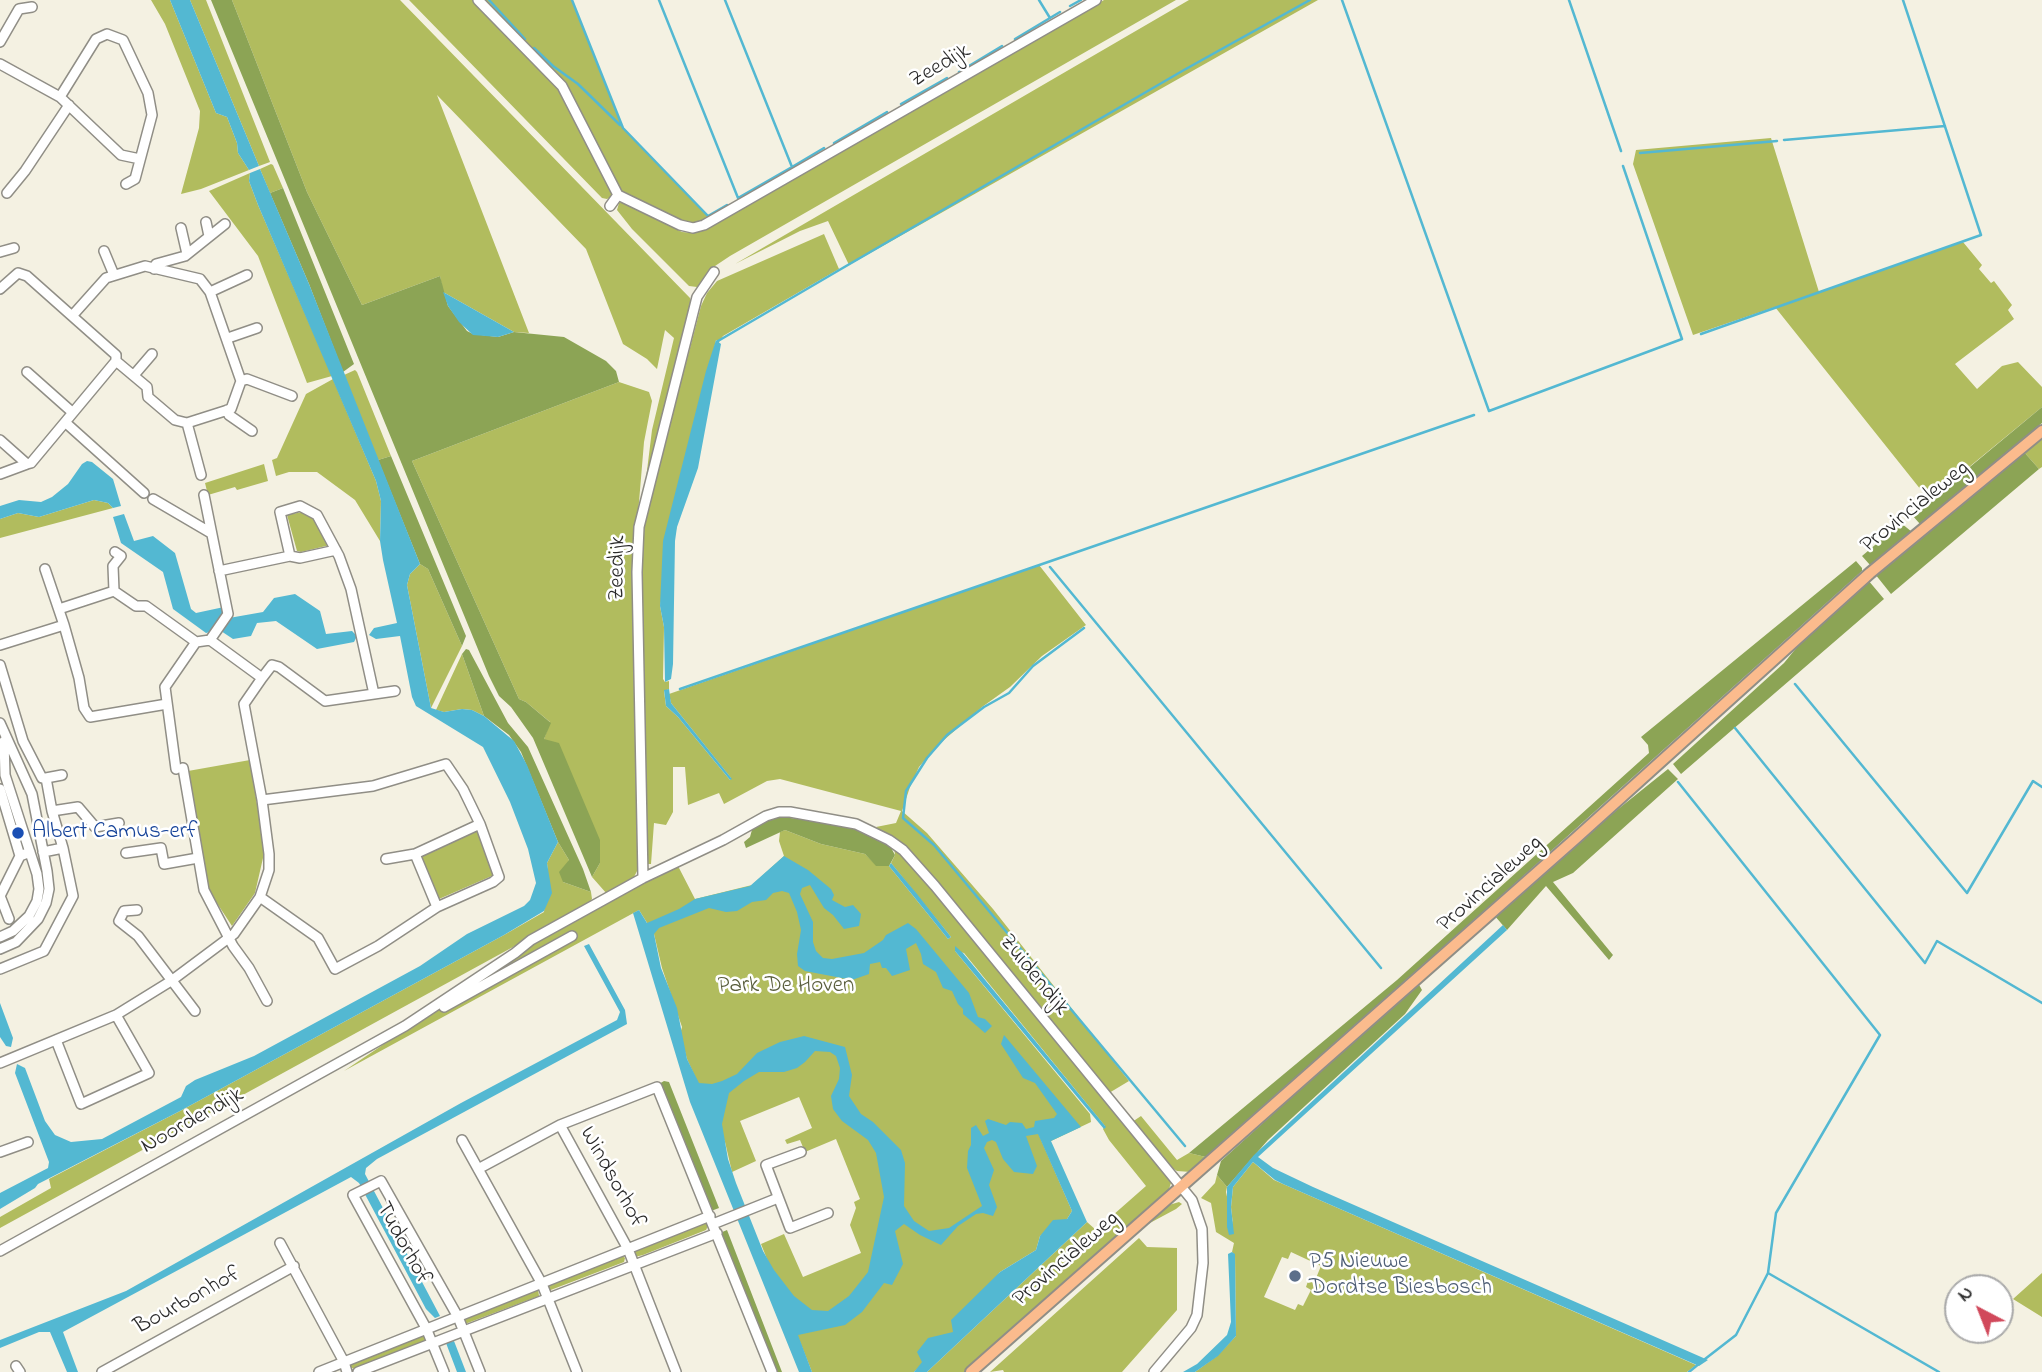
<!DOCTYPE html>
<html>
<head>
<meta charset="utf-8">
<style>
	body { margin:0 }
	#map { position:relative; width:2042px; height:1372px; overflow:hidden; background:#f4f1e2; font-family:"Indie Flower",sans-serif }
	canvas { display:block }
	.north { position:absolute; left:1944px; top:1274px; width:70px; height:70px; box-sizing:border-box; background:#fff; border:2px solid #aaa; border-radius:50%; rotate:318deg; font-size:19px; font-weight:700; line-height:28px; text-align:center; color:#2b2b2b }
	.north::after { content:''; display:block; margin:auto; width:24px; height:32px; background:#d1495b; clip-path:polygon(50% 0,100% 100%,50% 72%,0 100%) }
</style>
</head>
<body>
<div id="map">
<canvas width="2042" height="1372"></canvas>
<div class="north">N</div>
</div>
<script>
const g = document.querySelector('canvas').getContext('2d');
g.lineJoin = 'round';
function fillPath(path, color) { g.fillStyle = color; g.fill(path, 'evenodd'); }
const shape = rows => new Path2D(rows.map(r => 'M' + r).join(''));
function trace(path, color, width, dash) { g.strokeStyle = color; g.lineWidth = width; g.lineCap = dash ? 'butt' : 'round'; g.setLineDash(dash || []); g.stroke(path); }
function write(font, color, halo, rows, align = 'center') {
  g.font = font + ' "Indie Flower",sans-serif'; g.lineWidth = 5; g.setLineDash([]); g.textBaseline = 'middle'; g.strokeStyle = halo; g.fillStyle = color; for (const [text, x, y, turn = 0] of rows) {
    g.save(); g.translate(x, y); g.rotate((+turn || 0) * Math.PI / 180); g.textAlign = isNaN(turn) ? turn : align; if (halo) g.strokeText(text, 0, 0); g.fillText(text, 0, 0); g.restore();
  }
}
fillPath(shape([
	[151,0,170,0,216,113,227,117,237,143,238,153,249,170,201,189,181,194,199,128,200,111,165,24],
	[190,0,206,0,270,162,259,166],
	[232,0,400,0,690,298,693,310,643,503,652,430,674,338,665,330,657,369,647,359,623,344,586,249,437,95,529,333,514,332,443,292,440,276,362,305,307,192],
	[409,0,572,0,623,128,708,216,695,225,689,226,621,192,607,199,602,198],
	[1104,0,1176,0,730,256,715,266,697,287,689,286,632,229,617,210,619,203,627,203,682,232,693,233,701,230],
	[1189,0,1318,0,849,265,828,221,800,231,735,264],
	[1771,138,1819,292,1963,242,1982,265,1979,269,1991,283,1994,281,2012,305,2008,310,2014,319,1955,364,1977,389,2002,366,2018,362,2042,387,2042,407,1929,500,1775,307,1693,335,1633,164,1636,150],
	[271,164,273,165,283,188,270,193,260,169],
	[250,173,249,181,258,205,332,376,307,383,258,256,209,191],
	[824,234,839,269,723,336,719,342,716,340,660,606,664,627,663,679,665,682,669,681,669,689,664,691,666,706,678,717,730,780,731,778,671,703,669,694,1039,565,1086,625,1042,656,1010,687,982,707,937,746,919,767,910,787,902,811,927,833,993,909,1129,1081,1109,1093,898,842,876,827,896,823,901,811,780,779,767,781,724,804,719,793,688,805,685,767,673,767,673,812,666,825,654,823,651,864,648,864,646,859,641,541,643,527,701,306,707,293,717,281],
	[355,370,357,372,391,456,378,460,344,375],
	[333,379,376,481,381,501,380,541,355,500,317,472,289,472,276,476,272,460,277,458,306,394],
	[619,382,649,392,652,401,644,442,637,526,639,867,633,879,607,894,592,877,600,863,544,739,550,722,526,702,519,699,412,461],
	[2042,438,2042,467,2039,469,2024,452],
	[264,464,268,481,237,490,235,487,208,495,205,483],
	[94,500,108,503,113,508,0,538,0,519,18,513,39,517],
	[302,512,318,522,330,545,301,552,297,551,287,515],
	[420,564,428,569,462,646,431,708,407,585,410,574],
	[462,654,484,716,472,710,462,709,444,712,436,710],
	[250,760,263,842,263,858,255,893,232,926,207,888,188,771],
	[476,829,494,875,439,899,420,856],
	[785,830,821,844,865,854,877,866,889,866,948,939,951,937,891,863,895,855,894,846,903,854,1169,1177,1171,1183,1168,1192,965,1372,927,1372,1087,1222,1096,1230,1146,1186,1109,1140,1103,1129,1105,1126,964,953,955,951,1090,1114,1091,1122,1051,1141,1039,1135,1072,1211,1067,1219,1040,1236,1036,1250,1000,1272,954,1332,914,1372,812,1372,761,1244,784,1234,803,1277,861,1253,850,1225,856,1208,854,1202,860,1199,836,1139,805,1152,800,1140,787,1144,785,1140,812,1128,799,1097,740,1121,756,1161,732,1172,725,1142,687,1059,680,1034,682,1027,662,968,654,934,639,910,344,1071,537,941,658,874,678,866,695,899,752,885,784,856,779,841,780,832],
	[558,842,569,860,563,882,591,892,592,899,586,907,0,1228,0,1217,51,1188,49,1179,180,1111,504,935,544,912,548,872,547,863],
	[1141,1116,1177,1160,1189,1153,1210,1158,1191,1172,1177,1171,1168,1165,1132,1122],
	[1253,1162,1274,1180,1283,1184,1696,1365,1687,1372,1195,1372,1217,1356,1236,1336,1235,1255,1232,1252,1234,1243,1216,1232,1211,1203,1201,1198,1215,1183,1217,1175,1227,1187,1226,1192,1233,1225,1231,1207,1233,1187],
	[1291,1252,1321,1266,1314,1283,1308,1281,1306,1287,1311,1290,1303,1306,1298,1304,1295,1310,1264,1297,1282,1257,1288,1259],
	[1179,1202,1182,1204,1176,1209,1148,1224,1169,1205],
	[706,1222,708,1226,706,1230,643,1255,635,1257,632,1251],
	[1139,1238,1147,1247,1177,1248,1177,1310,1122,1372,1004,1372,1003,1370,990,1372],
	[622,1255,625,1258,624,1262,548,1291,547,1286],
	[2042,1273,2042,1317,2013,1299],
	[538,1289,539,1296,465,1324,463,1318],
	[423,1334,426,1339,424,1342,355,1369,349,1367,348,1365]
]), '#b1bc5e');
fillPath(shape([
	[211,0,232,0,307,192,362,305,440,276,448,306,467,331,473,334,498,337,514,332,564,337,606,361,616,371,619,382,412,461,519,699,526,702,551,723,544,739,559,743,600,840,600,863,592,877,533,738,511,707,499,696,489,676],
	[283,188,354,364,343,372,309,284,270,193],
	[2042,407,2042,423,1920,524,1912,515],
	[2024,452,2039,469,1891,594,1875,574],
	[391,456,466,636,462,646,428,569,420,564,378,460],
	[1901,523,1912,532,1870,565,1862,556],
	[1856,561,1862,568,1862,571,1210,1158,1189,1153,1397,980,1649,753,1648,745,1641,737],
	[1868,580,1884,599,1681,774,1673,764,1784,663,1807,635],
	[466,649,469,650,508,723,528,747,583,869,591,892,563,882,559,872,569,860,558,842,521,752,509,735,484,716,462,654],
	[1668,769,1678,779,1573,873,1553,882,1613,955,1609,960,1546,886,1507,930,1494,915,1571,847],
	[781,817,857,825,889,844,895,855,889,866,876,866,865,854,821,844,785,830,746,848,744,842,750,837,753,826,765,820],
	[1418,983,1422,990,1405,1014,1268,1140,1227,1187,1217,1175,1221,1161],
	[664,1081,669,1082,719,1208,711,1211,663,1089,659,1084],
	[727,1230,782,1372,775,1372,720,1233]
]), '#8ca455');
fillPath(shape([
	[170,0,190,0,259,166,249,170,238,153,237,143,227,117,216,113],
	[260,169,309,284,420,564,410,574,407,585,431,708,444,712,462,709,472,710,484,716,514,741,527,765,558,842,547,863,552,893,544,911,504,935,180,1111,38,1184,35,1188,0,1209,0,1193,48,1168,49,1162,15,1073,17,1064,25,1068,45,1121,55,1135,71,1142,102,1139,181,1097,186,1086,195,1080,254,1056,420,966,467,934,524,906,530,900,536,883,528,849,510,802,483,747,416,706,412,697,400,636,376,639,369,635,374,628,397,623,383,560,380,541,381,501,376,481,258,205,249,181,250,173],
	[443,292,514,332,498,337,473,335,459,322,448,306],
	[716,340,721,344,698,468,677,527,675,541,673,664,671,679,665,682,664,627,660,606,663,541,706,371],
	[87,461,92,462,113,479,121,506,113,508,108,503,94,500,39,517,18,513,0,519,0,506,19,500,41,502,52,497,68,484,82,464],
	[124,514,134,541,153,536,175,553,191,609,196,613,224,607,222,616,210,632,206,633,173,609,163,572,121,543,113,517],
	[295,594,320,611,326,634,352,631,357,636,354,642,317,649,276,621,257,623,251,636,233,639,221,631,229,618,263,612,274,598],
	[669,689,671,703,732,779,730,780,678,717,666,706,664,690],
	[784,856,808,870,831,889,834,895,832,900,845,907,853,905,861,914,859,926,844,929,833,915,824,908,810,885,802,888,800,894,813,922,813,942,816,951,823,958,832,959,864,953,883,940,886,935,908,923,916,929,969,993,978,1017,985,1019,992,1026,985,1033,963,1014,963,1009,958,1004,952,991,943,988,936,972,923,964,921,954,916,943,906,949,910,970,892,976,886,968,882,968,880,962,870,964,869,974,852,980,805,971,798,966,797,954,801,930,797,912,789,893,782,891,773,893,766,900,752,902,737,911,726,912,709,908,659,928,654,934,661,968,677,1008,687,1059,699,1083,712,1084,722,1081,737,1074,757,1053,780,1042,804,1036,845,1047,852,1075,849,1096,861,1114,873,1122,901,1150,905,1163,904,1206,914,1221,929,1231,949,1228,982,1206,967,1168,968,1151,971,1145,971,1128,976,1125,983,1136,989,1133,985,1121,988,1119,1006,1125,1010,1122,1022,1123,1026,1129,1034,1127,1035,1121,1054,1118,1057,1114,1035,1083,1023,1078,1001,1044,1004,1035,1081,1127,1051,1141,1087,1222,927,1372,914,1372,922,1362,917,1352,928,1338,953,1332,951,1320,1000,1272,1036,1250,1040,1236,1053,1220,1067,1219,1072,1211,1038,1134,1026,1136,1037,1166,1033,1174,1014,1172,1003,1159,996,1142,992,1140,987,1142,984,1148,994,1170,989,1185,997,1207,993,1216,983,1213,976,1214,958,1226,941,1245,920,1235,904,1224,895,1231,903,1264,892,1285,884,1283,862,1312,845,1325,798,1335,812,1372,799,1372,690,1102,633,913,639,910,647,923,679,909,695,899,750,886],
	[815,1051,830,1052,836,1056,840,1068,839,1079,831,1096,833,1109,842,1121,868,1140,876,1153,884,1197,868,1272,849,1296,828,1311,812,1310,794,1296,774,1270,763,1251,736,1183,728,1159,722,1124,729,1093,744,1081,759,1072,784,1072,797,1068,805,1062],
	[891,863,917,894,951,937,948,939,889,866],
	[1503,925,1507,930,1258,1157,1273,1168,1313,1187,1708,1360,1699,1366,1283,1184,1275,1180,1253,1162,1233,1187,1231,1207,1234,1234,1229,1235,1227,1227,1227,1187,1254,1155],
	[589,944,625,1010,627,1024,377,1159,366,1168,365,1174,440,1316,435,1318,426,1309,359,1183,351,1177,63,1332,78,1372,67,1372,50,1332,39,1332,0,1348,0,1340,126,1291,461,1103,617,1020,620,1012,584,946],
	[955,946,963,953,1106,1127,1104,1129,955,951],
	[0,1003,13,1038,11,1047,6,1046,0,1037],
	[1232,1252,1235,1254,1236,1336,1218,1356,1195,1372,1183,1372,1197,1364,1227,1335,1231,1322,1228,1254],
	[454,1341,466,1372,457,1372,446,1343]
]), '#53b8d2');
trace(shape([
	[489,0,525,39],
	[572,0,623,128,708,216,727,205],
	[659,0,738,198,792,167],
	[725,0,792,167,824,148],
	[1039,0,1050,18],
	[1342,0,1489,411,1682,339,1623,166],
	[1569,0,1621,151],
	[1070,6,1081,0],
	[1015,39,1060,12],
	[534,48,553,66,578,84,620,125],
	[959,72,1002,46],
	[901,104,947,78],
	[1784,140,1945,126],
	[834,143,887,112],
	[1640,153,1777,141],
	[1701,334,1981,235,1903,0],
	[717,345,718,341,841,269,1184,70,1310,0],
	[1050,567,1381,968],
	[1084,628,1033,666,1009,693,984,707,947,735,927,758,906,791,903,818,934,845,1185,1146],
	[1795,684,1967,893,2033,781,2042,787],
	[680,689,1474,415],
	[1735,728,1925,963,1937,941,2042,1003],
	[1678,782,1880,1035,1776,1213,1768,1273,1736,1335,1705,1359],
	[1768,1273,1939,1372],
	[1689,1372,1700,1363]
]), '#53b8d2', 2.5);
const minor = shape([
	[478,0,562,86,618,195],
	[0,42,19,9,32,7],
	[0,64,60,97,121,155,140,159],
	[60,97,96,39,107,34,123,40,148,93,152,115,135,179,126,184],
	[7,193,25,171,69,105],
	[618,195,680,225,693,228,704,225,1096,0],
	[610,206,618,195],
	[206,222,209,236],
	[181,228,187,254],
	[104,251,114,275],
	[0,252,14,248],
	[154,269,156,264,185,256,225,224],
	[0,289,18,273,27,276,72,316,116,355,116,361,147,387,148,397,175,420,187,423,231,409,241,381,210,292,200,279,145,266,106,278,72,316],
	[210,292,247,275],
	[228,338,257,328],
	[27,372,72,412],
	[134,375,152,354],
	[241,381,247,379,292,396],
	[227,410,229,415,252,431],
	[66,423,144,493],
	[187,423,201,475],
	[0,440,27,464,31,463,116,361],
	[0,474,27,464],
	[204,495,228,614,210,640],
	[153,499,211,533],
	[290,556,280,512,300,506,317,515,339,556,351,589,374,694],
	[45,569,64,625,79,678,84,708,90,717,167,704],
	[219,571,290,556,300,558,336,550],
	[114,591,113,566,121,556,115,552],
	[0,645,64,625],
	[0,665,23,741,42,778,46,778,52,811,63,848,43,852],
	[262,678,272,665,279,667,325,701,395,691],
	[0,723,32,794,47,871,49,889,46,903,38,919,16,942,0,949],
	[183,768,204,890,233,946,249,968,267,1001],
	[176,769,165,687,196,642],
	[46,778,62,775],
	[0,789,20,856],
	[262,800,373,786,446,764,463,789,480,824],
	[52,811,78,807,95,827,119,823],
	[126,853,161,848,164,864,198,858],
	[386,859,415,854,437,907],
	[643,878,637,572,639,527,697,297,714,272],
	[260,897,318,938,335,969,378,946,437,907,493,882,499,877,480,824,415,854],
	[137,910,124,911,119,921,138,936,195,1011],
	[9,919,0,896,20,856,30,852],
	[0,937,13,931,29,916,37,901,39,889,37,874,5,775,4,741],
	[0,969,44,951,73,896,63,848],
	[444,1007,572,936],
	[56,1040,81,1104,149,1073,116,1015],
	[0,1063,116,1015,171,981,234,934,260,897,269,870,269,854,262,800,244,704,262,678,210,640,196,642,146,606,136,606,114,591,59,609],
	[560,1125,628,1249,676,1372],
	[462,1140,542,1284,577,1372],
	[0,1152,28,1142],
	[801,1152,766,1165,790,1228,828,1213],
	[478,1169,560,1125,657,1087,772,1372],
	[713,1224,778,1198],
	[280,1243,344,1362,347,1372],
	[0,1251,405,1026,515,953,531,940,643,878,723,840,766,816,779,812,790,812,856,824,889,840,903,850,935,886,1192,1200,1202,1229,1203,1263,1197,1315,1191,1328,1154,1372],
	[16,1366,20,1372],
	[102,1372,294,1266],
	[319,1372,710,1216],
	[358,1372,717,1233],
	[444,1372,426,1328,353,1195,381,1181,458,1317,480,1372]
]);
const major = shape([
	[971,1372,1575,839,1870,573,2042,431]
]);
trace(minor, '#908e86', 12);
trace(major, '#908e86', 14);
trace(minor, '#fff', 9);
trace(major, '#fbbb8d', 10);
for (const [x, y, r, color] of [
	[18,833,7,"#1a4fb4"],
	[1295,1276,7,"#5c6f8a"]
]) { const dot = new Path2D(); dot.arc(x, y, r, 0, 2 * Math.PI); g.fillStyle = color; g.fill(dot); trace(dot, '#fff', 2.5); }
write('23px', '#2b2b2b', '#fff', [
	["Zeedijk",941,67,-30],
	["Provincialeweg",1916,508,-39],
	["Zeedijk",619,568,-89],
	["Provincialeweg",1491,885,-42],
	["Zuidendijk",1033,976,51],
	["Noordendijk",193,1122,-29],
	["Windsorhof",611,1178,61],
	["Tudorhof",402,1244,61],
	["Provincialeweg",1067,1260,-41],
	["Bourbonhof",188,1302,-29]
]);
write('23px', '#164399', '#fff', [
	["Albert Camus-erf",32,833]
], 'left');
write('23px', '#5a5e3d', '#fff', [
	["Park De Hoven",786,987]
]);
write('23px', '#4e5e75', '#fff', [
	["P5 Nieuwe",1309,1263],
	["Dordtse Biesbosch",1309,1289]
], 'left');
</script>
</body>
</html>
